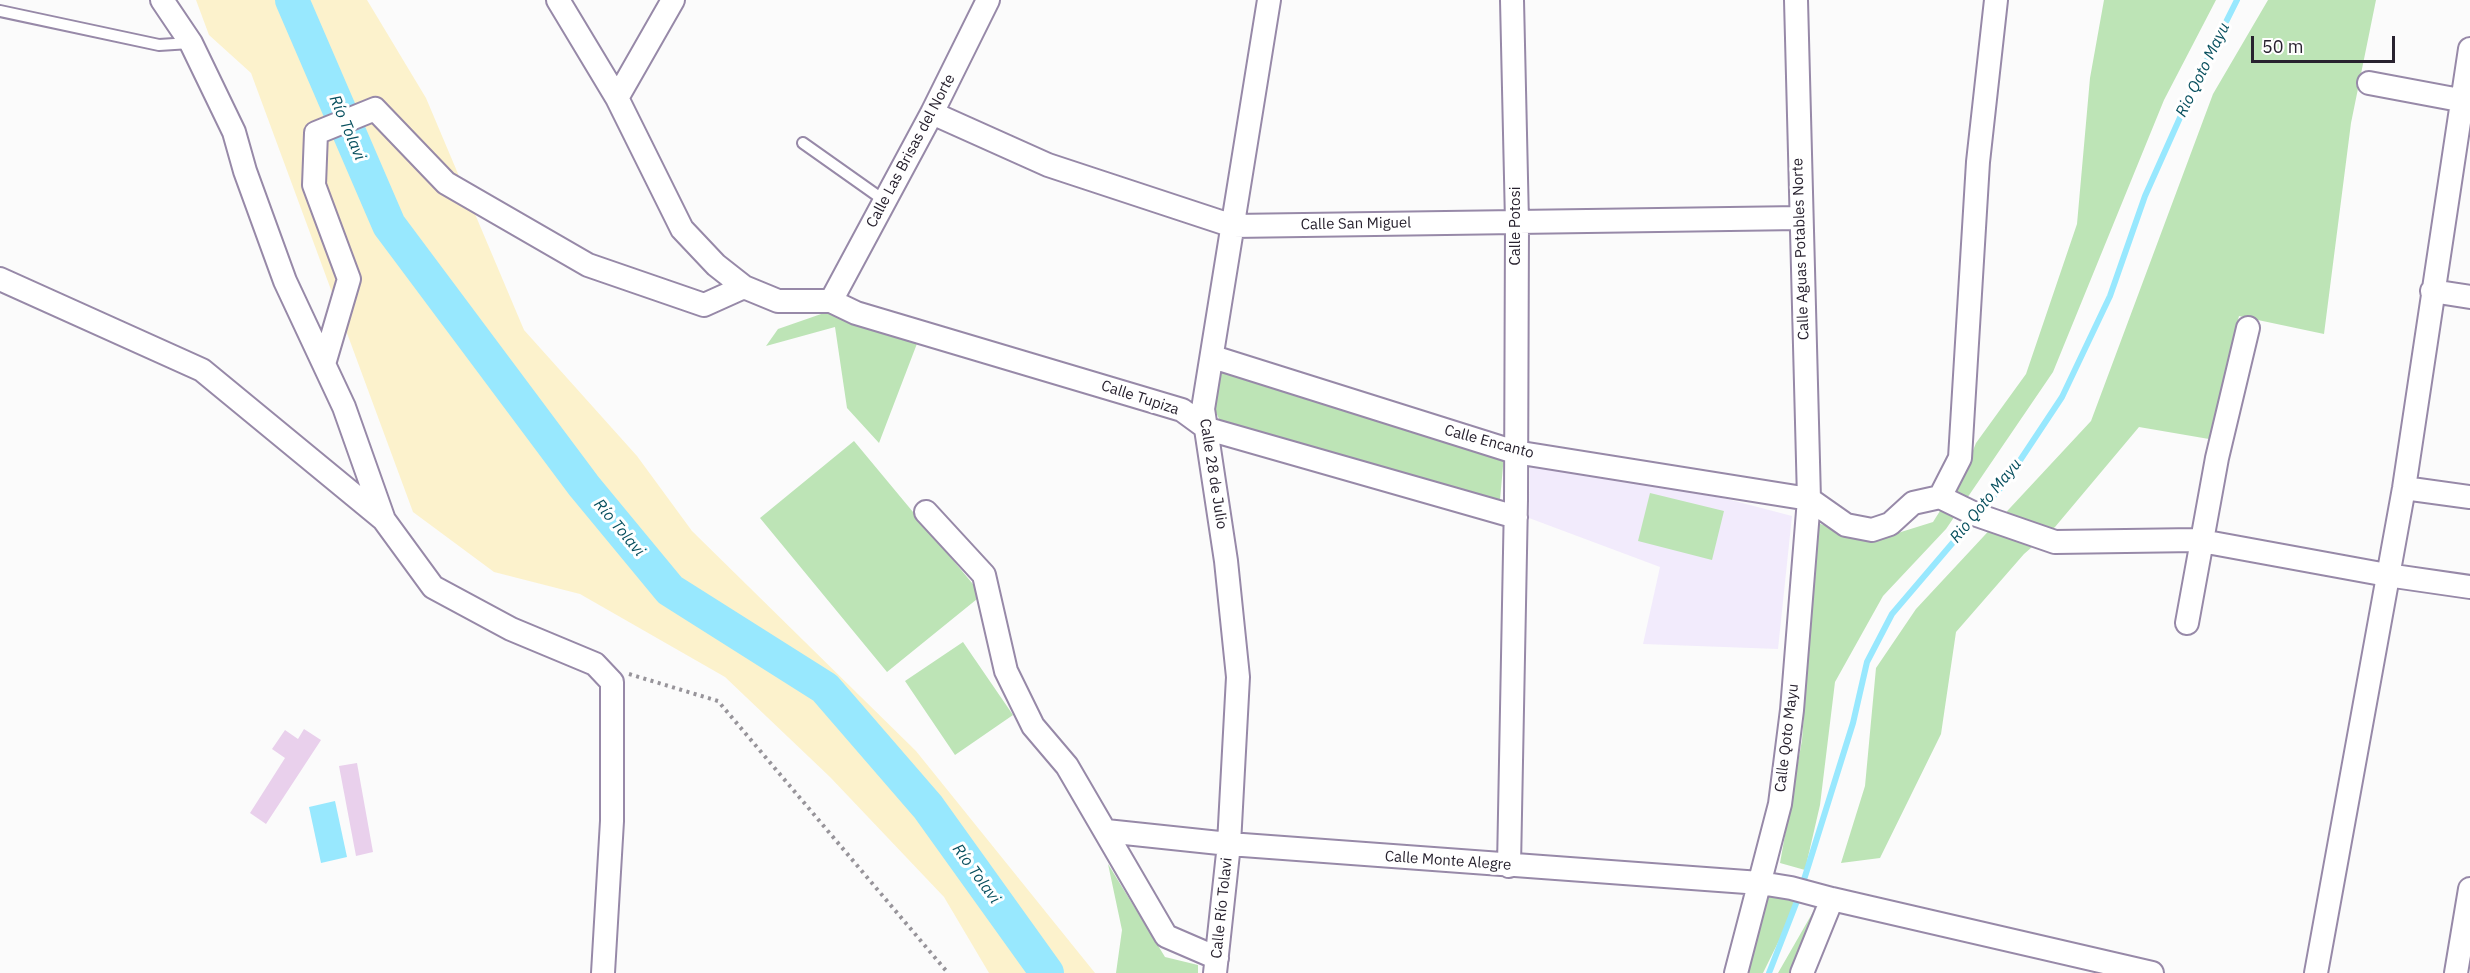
<!DOCTYPE html>
<html>
<head>
<meta charset="utf-8">
<style>
	body { margin:0 }
	#map { position:relative; width:2470px; height:973px; overflow:hidden; background:#fbfbfb; font-family:"IBM Plex Sans",sans-serif }
	canvas { display:block }
	.scale { position:absolute; left:2251px; top:36px; width:144px; height:27px; box-sizing:border-box; border:3px solid #28222f; border-top:0; padding-left:8px; font-size:18px; line-height:21px; white-space:nowrap; color:#28222f; -webkit-text-stroke:4px #fff; paint-order:stroke }
</style>
</head>
<body>
<div id="map">
<canvas width="2470" height="973"></canvas>
<div class="scale">50 m</div>
</div>
<script>
const g = document.querySelector('canvas').getContext('2d');
g.lineJoin = 'round';
function fillPath(path, color) { g.fillStyle = color; g.fill(path, 'evenodd'); }
const shape = rows => new Path2D(rows.map(r => 'M' + r).join(''));
function trace(path, color, width, dash) { g.strokeStyle = color; g.lineWidth = width; g.lineCap = dash ? 'butt' : 'round'; g.setLineDash(dash || []); g.stroke(path); }
function write(font, color, halo, rows, align = 'center') {
  g.font = font + ' "IBM Plex Sans",sans-serif'; g.lineWidth = 6; g.setLineDash([]); g.textBaseline = 'middle'; g.strokeStyle = halo; g.fillStyle = color; for (const [text, x, y, turn = 0] of rows) {
    g.save(); g.translate(x, y); g.rotate((+turn || 0) * Math.PI / 180); g.textAlign = isNaN(turn) ? turn : align; if (halo) g.strokeText(text, 0, 0); g.fillText(text, 0, 0); g.restore();
  }
}
fillPath(shape([
	[1530,463,1727,499,1792,516,1778,649,1643,644,1660,567,1529,518]
]), '#f2ebfc');
fillPath(shape([
	[2104,0,2216,0,2164,100,2053,372,1946,529,1883,596,1835,682,1820,805,1805,870,1780,863,1802,740,1818,523,1869,542,1933,522,1964,473,1976,443,2026,374,2077,224,2090,78],
	[2268,0,2376,0,2351,123,2324,334,2239,316,2209,439,2139,427,2055,527,2024,554,1956,632,1941,734,1880,858,1841,863,1865,786,1876,668,1916,609,2091,421,2213,94],
	[824,313,837,314,918,341,879,443,847,408,835,327,766,346,778,329],
	[1220,372,1504,455,1500,500,1221,423,1214,408],
	[854,441,982,595,887,672,760,518],
	[1650,493,1724,511,1712,560,1638,541],
	[963,642,1013,715,955,755,905,681],
	[1108,864,1165,957,1198,965,1198,973,1116,973,1122,930],
	[1765,893,1799,900,1763,973,1745,973],
	[1817,905,1796,973,1778,973]
]), '#bde4b6');
fillPath(shape([
	[196,0,367,0,426,98,524,330,637,456,692,531,916,751,1095,973,989,973,944,897,830,777,725,677,580,594,494,572,413,512,251,73,209,35]
]), '#fcf2cc');
fillPath(shape([
	[335,801,347,857,321,863,309,807]
]), '#98e8fe');
trace(shape([
	[1980,511,2005,483,2062,397,2110,296,2145,196,2195,84,2237,0],
	[1802,886,1853,723,1867,662,1892,614,1973,519],
	[1769,973,1799,896]
]), '#98e8fe', 6);
trace(shape([
	[292,0,389,225,584,486,670,590,825,688,928,807,1047,973]
]), '#98e8fe', 34);
fillPath(shape([
	[304,729,321,740,266,824,250,813,285,758,272,749,285,730,298,739],
	[357,763,373,852,356,856,339,766]
]), '#e9d0ec');
const lane = shape([
	[0,11,159,45,190,43],
	[803,143,885,201]
]);
const street = shape([
	[162,0,191,43,234,132,245,171,285,281,344,407,384,520,433,587,511,629,595,664,612,682,612,821,603,973],
	[558,0,617,98,682,229,716,265,744,287,778,301,831,301,856,313,1182,410,1208,429,1516,517],
	[2369,83,2470,102],
	[617,98,673,0],
	[932,113,1048,165,1233,226,1800,218],
	[0,279,202,370,383,519],
	[2432,291,2470,297],
	[831,301,932,113,988,0],
	[1213,357,1515,452,1809,499,1846,525,1872,530,1890,524,1913,503,1940,497,1977,515,2055,542,2196,540,2387,575,2470,587],
	[324,364,349,279,314,185,316,133,375,109,446,183,588,265,704,305,744,287],
	[2404,488,2470,497],
	[1940,497,1960,458,1978,162,1996,0],
	[926,512,984,575,1006,671,1033,726,1067,766,1166,936,1217,958],
	[2187,623,2217,458,2248,328],
	[1106,831,1229,844,1760,883,1791,888,1832,899,2152,973],
	[1509,866,1516,500,1517,222,1512,0],
	[1215,973,1229,844,1238,677,1226,561,1203,409,1269,0],
	[1736,973,1780,804,1792,710,1809,499,1796,0],
	[1802,973,1832,899],
	[2316,973,2404,488,2470,49],
	[2456,973,2470,889]
]);
trace(lane, '#9789a8', 14);
trace(street, '#9789a8', 26);
trace(shape([
	[629,674,718,701,948,973]
]), '#97949a', 4, [3, 4.5]);
trace(lane, '#fff', 10);
trace(street, '#fff', 22);
write('15px', '#28222f', '#fff', [
	["Calle Las Brisas del Norte",911,151,-62],
	["Calle San Miguel",1356,224,-1],
	["Calle Potosi",1516,226,-90],
	["Calle Aguas Potables Norte",1801,249,-92],
	["Calle Tupiza",1140,398,18],
	["Calle Encanto",1489,442,15],
	["Calle 28 de Julio",1213,474,81],
	["Calle Qoto Mayu",1787,738,-83],
	["Calle Monte Alegre",1448,861,4],
	["Calle Río Tolavi",1222,908,-84]
]);
write('italic 16px', '#074f5e', '#fff', [
	["Rio Qoto Mayu",2203,70,-64],
	["Río Tolavi",347,128,67],
	["Rio Qoto Mayu",1986,501,-51],
	["Río Tolavi",619,528,50],
	["Río Tolavi",976,874,54]
]);
</script>
</body>
</html>
